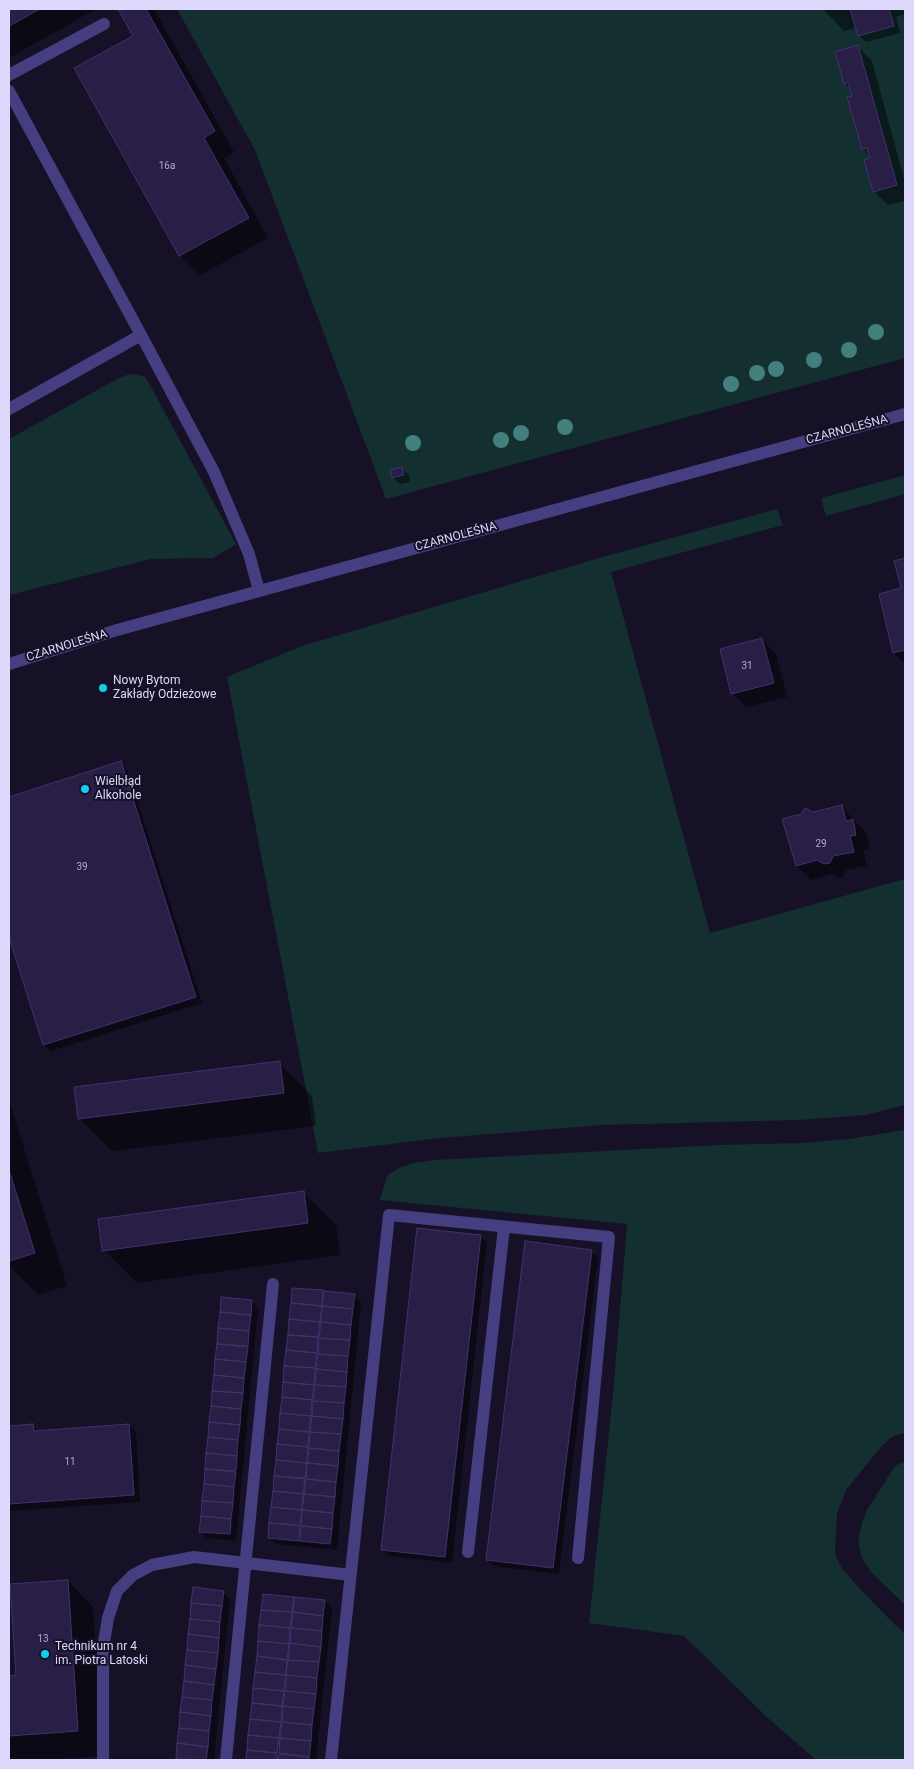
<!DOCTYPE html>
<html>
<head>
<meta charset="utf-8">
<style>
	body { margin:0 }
	#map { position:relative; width:914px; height:1769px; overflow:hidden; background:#161126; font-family:Roboto,sans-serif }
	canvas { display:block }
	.frame { position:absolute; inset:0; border:10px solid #ded8fd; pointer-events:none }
</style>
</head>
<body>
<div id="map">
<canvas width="914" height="1769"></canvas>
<div class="frame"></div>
</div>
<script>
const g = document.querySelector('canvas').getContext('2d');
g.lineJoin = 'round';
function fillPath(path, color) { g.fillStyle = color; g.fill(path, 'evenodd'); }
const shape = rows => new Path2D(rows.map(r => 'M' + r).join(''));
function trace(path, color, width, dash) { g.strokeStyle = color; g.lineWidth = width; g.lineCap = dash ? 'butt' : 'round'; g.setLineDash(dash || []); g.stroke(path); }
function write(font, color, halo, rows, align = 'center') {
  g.font = font + ' Roboto,sans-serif'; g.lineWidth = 4; g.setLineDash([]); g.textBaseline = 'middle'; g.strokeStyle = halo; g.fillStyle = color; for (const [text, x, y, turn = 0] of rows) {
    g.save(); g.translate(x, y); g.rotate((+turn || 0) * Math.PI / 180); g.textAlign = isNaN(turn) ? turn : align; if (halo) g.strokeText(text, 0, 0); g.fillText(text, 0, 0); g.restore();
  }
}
fillPath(shape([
	[177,9,905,9,905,358,386,499,255,150],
	[135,374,145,377,150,385,236,544,213,558,151,559,9,595,9,439,117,379,127,375],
	[905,475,905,494,826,516,821,498],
	[777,509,783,525,611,572,710,933,905,879,905,1105,866,1115,798,1120,603,1125,440,1138,318,1153,227,677,302,646,606,556],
	[905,1130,905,1433,893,1436,880,1448,846,1490,837,1514,835,1553,841,1567,861,1590,896,1626,905,1633,905,1760,816,1760,769,1719,684,1636,589,1623,613,1394,627,1224,380,1200,387,1176,397,1169,413,1163,434,1160,718,1145,804,1143,849,1139],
	[905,1461,905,1605,872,1573,862,1558,858,1542,862,1523,867,1510,895,1466]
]), '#142f30');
fillPath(shape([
	[9,9,96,9,9,58],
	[119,9,154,9,234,152,224,158,268,238,200,275,180,255,135,36],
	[823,9,903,9,905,14,896,17,900,33,866,42,859,36,857,28,844,31],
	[858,47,872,61,905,182,905,201,888,205,874,191,871,159,863,148,852,90,845,83],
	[402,468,409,475,410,482,400,484,393,478],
	[905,559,905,664,894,653,902,589,895,562],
	[762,640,776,654,787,697,746,707,732,693],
	[120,763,127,769,202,1003,51,1051,44,1045,9,933,9,798],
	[842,807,867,834,870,848,863,850,867,866,846,870,843,877,839,878,832,874,811,880,797,866,812,814],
	[279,1063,312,1096,316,1126,112,1151,79,1118],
	[9,1100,67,1286,38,1295,9,1266],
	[303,1192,336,1225,340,1255,137,1283,104,1250],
	[480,1236,487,1243,452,1563,389,1556,382,1549],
	[591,1251,598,1258,559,1574,494,1566,487,1559],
	[293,1289,354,1295,361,1302,337,1550,276,1544,269,1537],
	[306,1463,309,1463,305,1496,302,1495],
	[222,1298,252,1301,258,1308,236,1541,207,1538,200,1531],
	[32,1425,39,1432,129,1425,136,1432,140,1502,9,1511,9,1427],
	[68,1581,93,1607,103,1756,48,1760,9,1760,9,1677,18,1676],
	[194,1589,223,1592,230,1599,214,1760,177,1760],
	[264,1595,325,1601,332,1608,316,1760,279,1760,280,1740,278,1740,276,1760,247,1760],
	[292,1604,295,1605,291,1626,289,1625],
	[284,1693,286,1694,284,1714,280,1714]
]), '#0007');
const building = shape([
	[9,9,40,9,9,26,9,9],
	[118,9,146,9,215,131,204,138,249,218,179,256,74,68,133,36,118,9],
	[850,9,889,9,894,26,858,36,850,9],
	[858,45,897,185,873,192,864,160,870,158,867,148,862,149,847,97,852,96,848,82,844,84,835,52,858,45],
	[402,467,404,475,392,478,390,470,402,467],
	[905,558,905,650,893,653,879,594,901,588,894,561,905,558],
	[762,638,774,683,731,694,720,649,762,638],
	[121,761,196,997,43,1045,9,937,9,797,121,761],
	[842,805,846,821,853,819,856,835,850,836,854,852,833,856,830,863,824,864,817,860,796,866,782,819,801,814,805,808,813,812,842,805],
	[280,1061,284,1093,78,1119,74,1087,280,1061],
	[9,1170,35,1253,9,1261,9,1170],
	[304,1191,308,1223,102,1251,98,1219,304,1191],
	[417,1228,481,1235,445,1557,381,1550,417,1228],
	[525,1241,592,1250,553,1568,486,1560,525,1241],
	[292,1288,323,1290,322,1306,291,1303,292,1288],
	[324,1291,355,1294,353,1309,322,1306,324,1291],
	[221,1297,252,1300,251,1315,220,1312,221,1297],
	[291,1303,322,1306,320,1322,289,1319,291,1303],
	[322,1306,353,1309,351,1325,321,1322,322,1306],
	[220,1312,251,1315,249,1331,218,1328,220,1312],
	[289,1319,320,1322,318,1337,288,1335,289,1319],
	[321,1322,351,1325,350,1340,319,1338,321,1322],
	[218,1328,249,1331,248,1346,217,1344,218,1328],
	[288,1335,318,1337,317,1353,286,1350,288,1335],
	[319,1338,350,1340,348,1356,318,1354,319,1338],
	[217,1344,248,1347,246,1362,215,1359,217,1344],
	[286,1350,317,1353,315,1368,284,1366,286,1350],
	[318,1354,348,1356,347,1372,316,1369,318,1354],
	[215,1359,246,1362,244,1378,214,1375,215,1359],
	[284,1366,315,1368,314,1385,283,1382,284,1366],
	[316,1369,347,1372,346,1387,315,1385,316,1369],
	[214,1375,244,1378,243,1393,212,1391,214,1375],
	[283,1382,314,1385,312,1400,282,1397,283,1382],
	[315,1385,346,1387,344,1403,313,1401,315,1385],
	[212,1391,243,1393,241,1409,211,1406,212,1391],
	[282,1397,312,1400,311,1416,280,1413,282,1397],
	[313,1401,344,1403,343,1419,312,1416,313,1401],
	[211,1406,241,1409,240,1425,209,1422,211,1406],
	[280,1413,311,1416,309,1432,279,1429,280,1413],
	[312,1416,343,1419,341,1434,310,1432,312,1416],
	[209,1422,240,1425,238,1440,208,1437,209,1422],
	[33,1424,34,1431,129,1424,134,1495,9,1504,9,1426,33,1424],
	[279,1429,309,1432,308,1447,277,1444,279,1429],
	[310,1432,341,1434,339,1451,309,1448,310,1432],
	[208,1437,238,1440,237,1456,206,1453,208,1437],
	[277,1444,308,1447,307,1463,276,1460,277,1444],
	[309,1448,339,1451,338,1466,307,1463,309,1448],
	[206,1453,237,1456,236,1471,205,1469,206,1453],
	[276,1460,307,1463,305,1478,274,1476,276,1460],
	[307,1463,338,1466,336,1482,306,1479,307,1463],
	[205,1469,236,1472,234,1487,204,1484,205,1469],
	[274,1476,305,1479,303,1494,273,1491,274,1476],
	[306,1479,336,1482,335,1497,304,1494,306,1479],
	[204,1484,234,1487,233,1503,202,1501,204,1484],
	[273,1491,303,1494,302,1510,271,1507,273,1491],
	[304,1494,335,1497,333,1513,302,1510,304,1494],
	[202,1501,233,1503,231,1519,201,1516,202,1501],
	[271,1507,302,1510,300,1525,269,1523,271,1507],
	[302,1510,333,1513,332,1529,301,1526,302,1510],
	[201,1516,231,1519,230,1534,199,1532,201,1516],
	[269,1523,300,1526,299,1541,268,1538,269,1523],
	[301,1526,332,1529,330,1544,300,1541,301,1526],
	[68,1580,78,1731,9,1736,9,1676,16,1675,10,1584,68,1580],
	[193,1587,224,1591,222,1606,191,1603,193,1587],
	[263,1594,294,1597,292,1612,261,1610,263,1594],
	[294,1597,325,1600,323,1616,293,1612,294,1597],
	[191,1603,222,1606,220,1622,190,1619,191,1603],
	[261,1610,292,1612,290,1628,259,1625,261,1610],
	[293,1612,323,1616,322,1631,291,1628,293,1612],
	[190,1619,220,1622,219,1638,188,1634,190,1619],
	[259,1625,290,1628,289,1644,258,1641,259,1625],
	[291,1628,322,1631,321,1647,290,1643,291,1628],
	[188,1634,219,1638,218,1653,187,1650,188,1634],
	[258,1641,289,1644,287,1660,257,1656,258,1641],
	[290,1643,321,1647,319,1662,288,1660,290,1643],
	[187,1650,218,1653,216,1669,185,1665,187,1650],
	[257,1656,287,1660,286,1675,255,1672,257,1656],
	[288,1660,319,1662,317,1678,286,1675,288,1660],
	[185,1665,216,1669,214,1685,184,1681,185,1665],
	[255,1672,286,1675,284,1691,253,1688,255,1672],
	[286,1675,317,1678,316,1694,285,1691,286,1675],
	[184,1681,214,1685,212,1700,182,1697,184,1681],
	[253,1688,284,1691,282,1706,252,1703,253,1688],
	[285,1691,316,1694,314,1709,283,1706,285,1691],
	[182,1697,212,1700,211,1716,180,1712,182,1697],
	[252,1703,282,1706,281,1722,250,1719,252,1703],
	[283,1706,314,1709,312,1725,282,1722,283,1706],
	[180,1712,211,1716,209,1731,179,1728,180,1712],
	[250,1719,281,1722,279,1738,248,1735,250,1719],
	[282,1722,312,1725,311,1741,280,1738,282,1722],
	[179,1728,209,1731,208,1747,177,1743,179,1728],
	[248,1735,279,1738,277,1753,247,1750,248,1735],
	[280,1738,311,1741,309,1757,279,1753,280,1738],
	[177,1743,208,1747,206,1760,176,1759,177,1743],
	[247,1750,277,1753,277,1760,246,1760,247,1750],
	[279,1754,309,1757,309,1760,278,1760,279,1754]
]);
fillPath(building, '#281e46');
trace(building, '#413270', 1);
trace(shape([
	[9,75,104,24],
	[9,91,141,335],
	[9,409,141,335,214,472,249,554,259,591],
	[9,664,117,630,905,414],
	[468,1552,504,1227],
	[103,1760,103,1648,108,1618,117,1591,133,1575,152,1565,194,1557,351,1575],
	[226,1760,273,1284],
	[331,1760,389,1215,609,1237,578,1558]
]), '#453f82', 12);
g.fillStyle = '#437f7c';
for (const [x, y] of [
	[876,332],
	[849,350],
	[814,360],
	[776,369],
	[757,373],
	[731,384],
	[565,427],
	[521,433],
	[501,440],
	[413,443]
]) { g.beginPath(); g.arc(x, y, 8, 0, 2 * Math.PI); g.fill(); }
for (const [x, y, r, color] of [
	[103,688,5,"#10cef1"],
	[85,789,5,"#10cef1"],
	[45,1654,5,"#10cef1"]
]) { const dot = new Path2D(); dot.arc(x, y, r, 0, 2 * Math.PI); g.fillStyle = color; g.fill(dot); trace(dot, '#161126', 2); }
write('10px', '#b0aacf', null, [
	["16a",167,166],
	["31",747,666],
	["29",821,844],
	["39",82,867],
	["11",70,1462],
	["13",43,1639]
]);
write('12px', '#ded8fd', '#161126', [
	["CZARNOLEŚNA",847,430,-15],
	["CZARNOLEŚNA",456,537,-15],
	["CZARNOLEŚNA",67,646,-17]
]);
write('12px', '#ded8fd', '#161126', [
	["Nowy Bytom",113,681],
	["Zakłady Odzieżowe",113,695],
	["Wielbłąd",95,782],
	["Alkohole",95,796],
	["Technikum nr 4",55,1647],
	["im. Piotra Latoski",55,1661]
], 'left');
</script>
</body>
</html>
